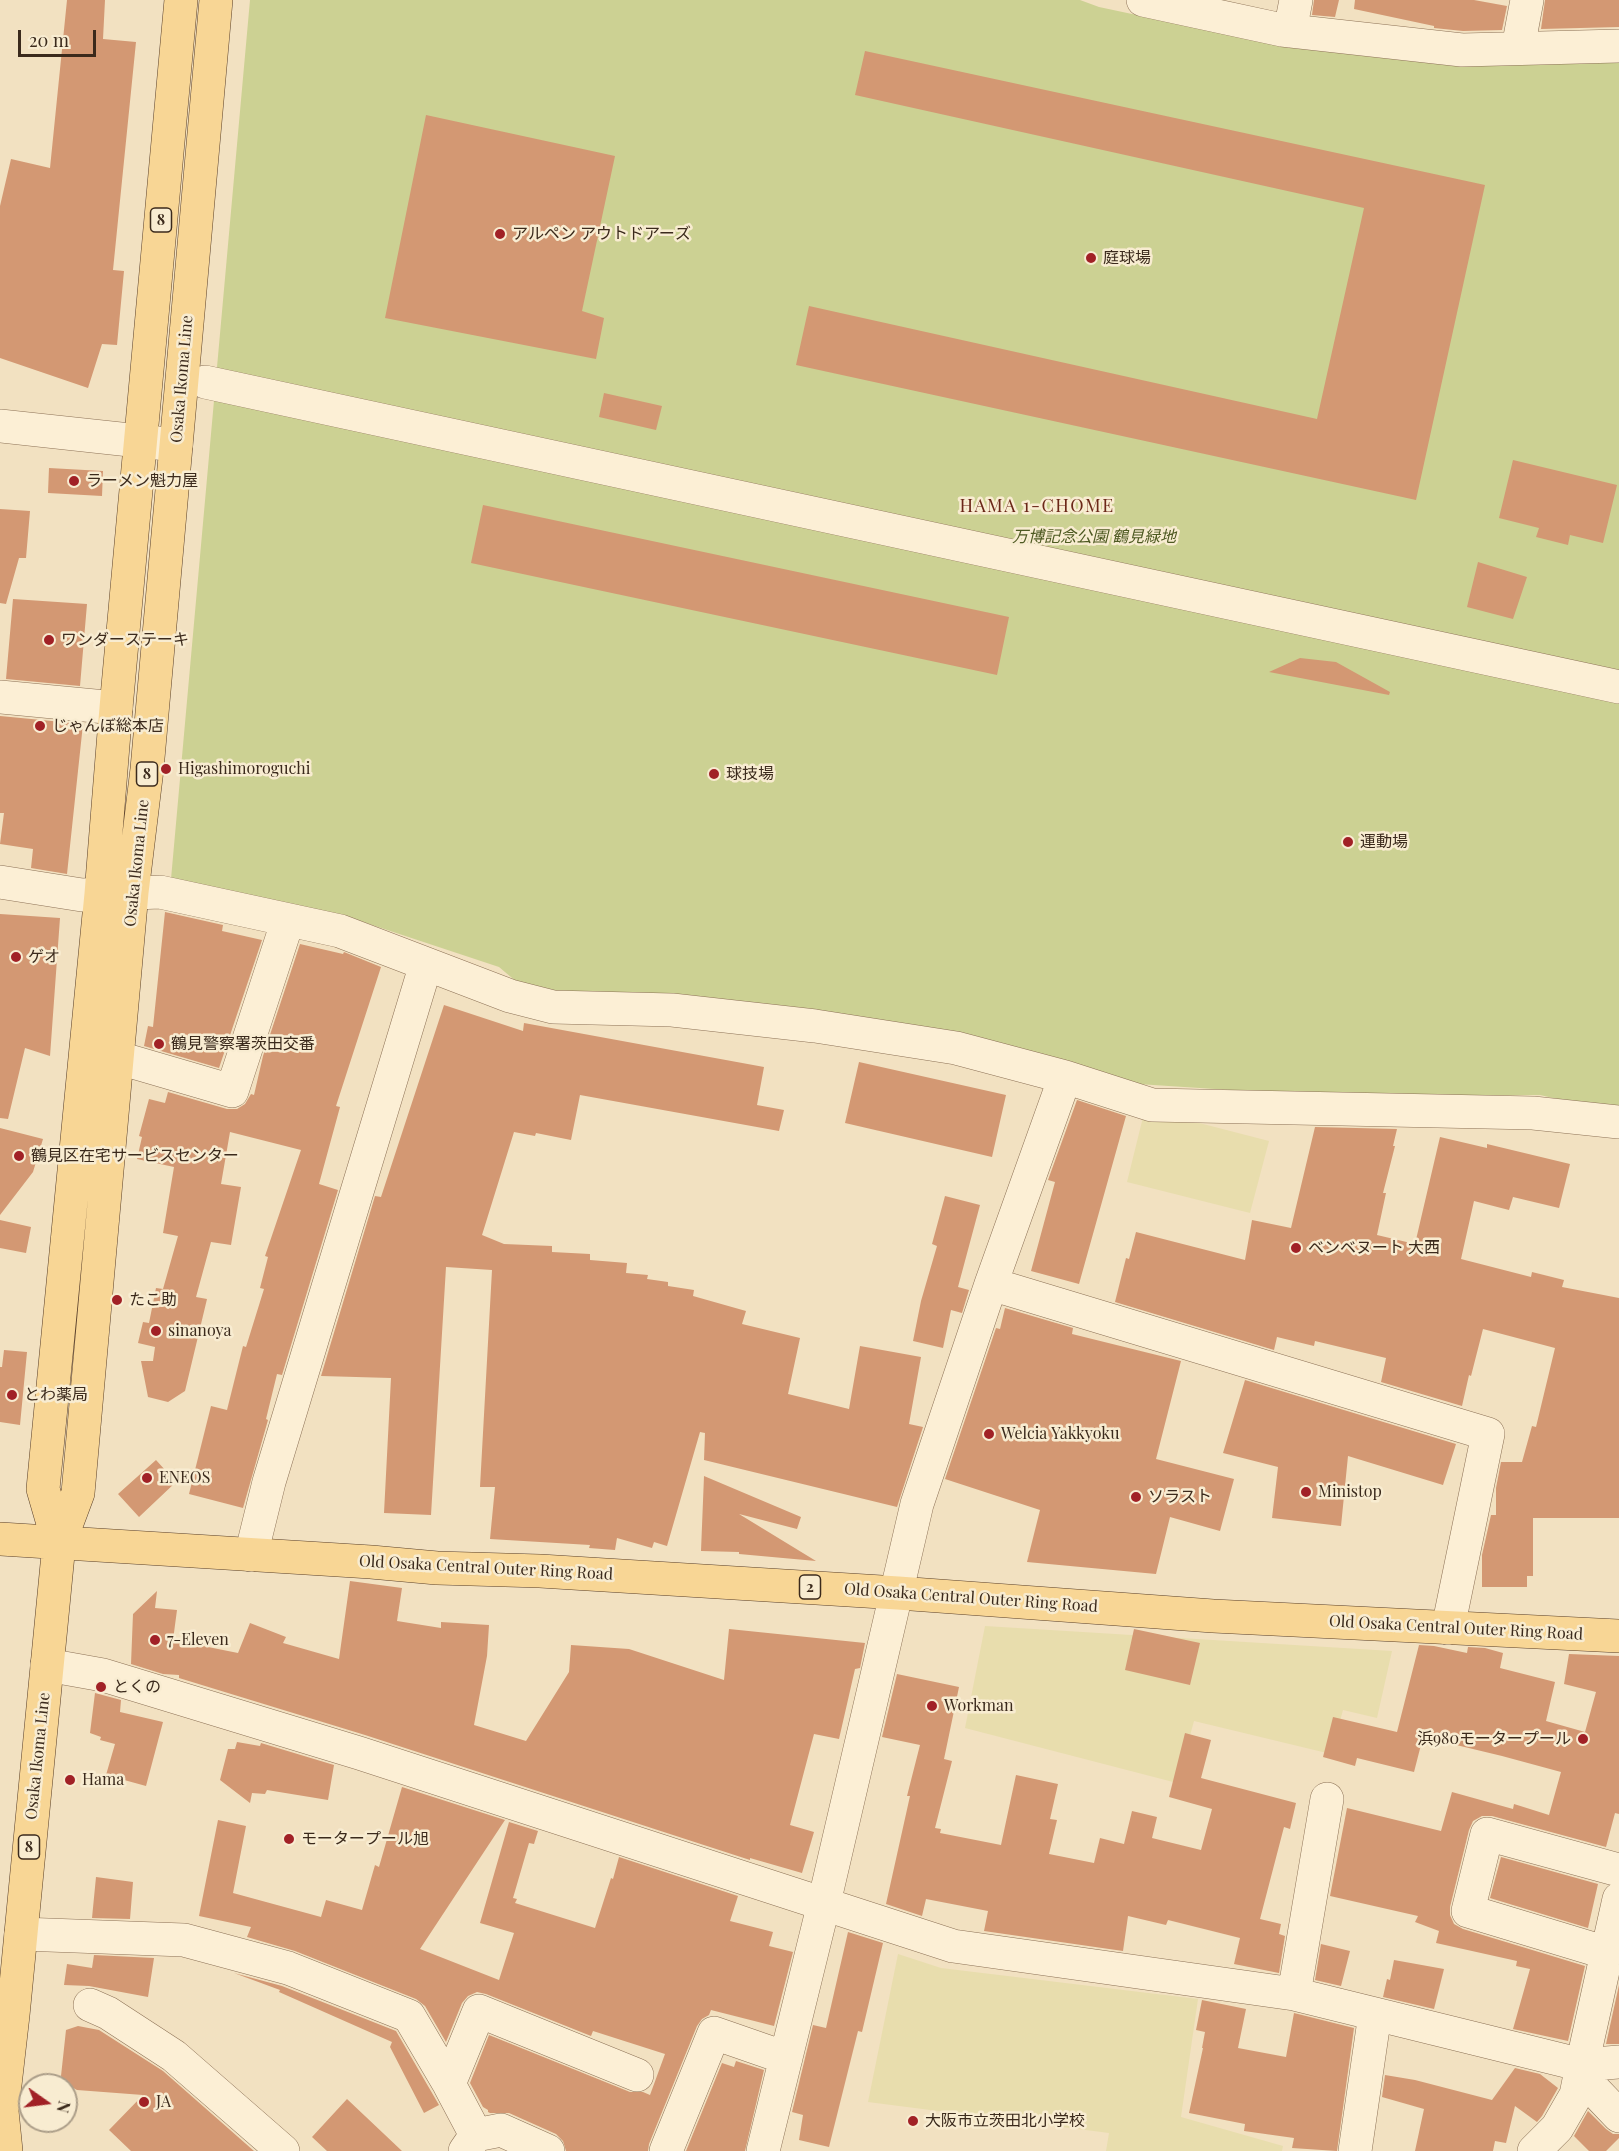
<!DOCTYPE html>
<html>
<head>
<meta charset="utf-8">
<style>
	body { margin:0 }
	#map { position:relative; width:1619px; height:2151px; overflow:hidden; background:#f2e1c1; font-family:"Playfair Display",serif }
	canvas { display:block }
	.north { position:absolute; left:18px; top:2073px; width:60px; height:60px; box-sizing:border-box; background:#f8ecd1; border:2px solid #ac9e89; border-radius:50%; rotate:104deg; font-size:16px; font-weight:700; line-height:24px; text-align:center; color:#3b2a1c }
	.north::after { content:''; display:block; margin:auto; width:21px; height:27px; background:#a12126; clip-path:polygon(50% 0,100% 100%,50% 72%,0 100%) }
	.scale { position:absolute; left:18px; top:30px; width:78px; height:27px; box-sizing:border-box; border:3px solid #3b2a1c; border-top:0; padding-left:8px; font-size:18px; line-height:21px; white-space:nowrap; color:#3b2a1c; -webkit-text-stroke:4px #f8ecd1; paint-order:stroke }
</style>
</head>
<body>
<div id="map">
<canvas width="1619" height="2151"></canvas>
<div class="north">N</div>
<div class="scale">20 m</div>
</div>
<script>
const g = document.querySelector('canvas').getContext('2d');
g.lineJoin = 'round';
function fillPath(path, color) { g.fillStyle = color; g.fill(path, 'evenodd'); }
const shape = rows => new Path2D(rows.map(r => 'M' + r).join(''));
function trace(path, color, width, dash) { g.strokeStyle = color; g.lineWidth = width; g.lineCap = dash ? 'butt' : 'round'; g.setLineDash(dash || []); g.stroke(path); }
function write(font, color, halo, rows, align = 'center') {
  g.font = font + ' "Playfair Display","Noto Sans JP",serif'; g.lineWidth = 5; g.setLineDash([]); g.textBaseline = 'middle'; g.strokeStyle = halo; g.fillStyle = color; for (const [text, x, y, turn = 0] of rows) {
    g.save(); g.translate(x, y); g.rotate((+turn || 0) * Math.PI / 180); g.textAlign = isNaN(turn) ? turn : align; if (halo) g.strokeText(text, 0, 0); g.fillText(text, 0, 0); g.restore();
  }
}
fillPath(shape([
	[1145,1109,1269,1141,1250,1213,1127,1182],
	[985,1626,1392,1651,1377,1718,1343,1710,1331,1754,1194,1721,1177,1783,965,1728],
	[898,1954,941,1968,1198,1999,1181,2117,1283,2146,1282,2151,1106,2151,1109,2133,868,2102]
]), '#e8ddad');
fillPath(shape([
	[250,0,1080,0,1099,7,1278,45,1619,61,1619,1113,1540,1095,1338,1097,1138,1084,881,1021,633,992,562,996,524,988,499,967,351,918,171,879]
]), '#ccd193');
fillPath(shape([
	[67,0,105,0,103,39,136,42,113,270,124,271,117,345,102,344,88,388,0,358,0,206,11,159,50,168],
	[1314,0,1339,0,1335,17,1312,15],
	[1355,0,1474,0,1507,6,1502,30,1463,31,1434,28,1434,26,1354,9],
	[1545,0,1619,0,1619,27,1541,29],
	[865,51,1485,185,1416,500,796,365,809,306,1317,419,1364,208,855,95],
	[426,115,615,156,582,311,604,318,596,359,385,318],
	[604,393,662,406,656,430,599,417],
	[1513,460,1617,485,1603,543,1570,535,1568,545,1536,537,1539,528,1499,518],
	[49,468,103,471,102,496,48,493],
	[483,505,1009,617,997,675,471,563],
	[0,509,30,511,26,558,19,558,6,604,0,603],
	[1478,562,1527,577,1513,619,1467,607],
	[13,599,87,604,80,686,6,679],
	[1300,658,1336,662,1390,692,1389,695,1269,672],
	[0,716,83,724,67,874,31,868,33,849,0,844,4,813,0,813],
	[165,912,223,925,222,931,262,940,219,1068,144,1046,148,1026,153,1027],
	[0,914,60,918,50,1056,25,1048,8,1119,0,1118],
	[300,944,343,954,344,952,381,967,336,1106,340,1107,319,1184,338,1190,282,1375,277,1374,266,1419,268,1420,243,1508,189,1494,211,1406,227,1410,243,1346,246,1347,264,1289,260,1288,268,1257,265,1256,301,1150,230,1132,221,1184,241,1187,231,1245,211,1242,196,1297,207,1299,185,1391,168,1402,148,1397,141,1361,153,1361,155,1347,138,1343,143,1322,149,1323,156,1288,163,1289,178,1236,163,1233,174,1167,137,1159,142,1137,139,1136,149,1099,165,1103,168,1092,227,1109,237,1109,245,1104,251,1094,254,1095,263,1056],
	[444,1005,523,1031,524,1023,764,1067,757,1105,784,1110,779,1131,580,1095,571,1140,536,1133,535,1136,514,1132,482,1235,504,1244,552,1246,552,1252,590,1254,590,1260,627,1263,626,1273,648,1275,647,1279,668,1282,668,1286,694,1290,693,1296,746,1311,742,1324,800,1338,788,1394,849,1409,860,1346,921,1357,909,1424,923,1427,897,1507,704,1460,705,1433,700,1432,667,1546,654,1542,652,1548,617,1538,615,1550,589,1548,590,1545,490,1539,495,1487,480,1487,492,1270,446,1267,431,1515,384,1513,391,1378,321,1376,375,1196,381,1197],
	[859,1062,1006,1095,992,1157,845,1123],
	[1077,1100,1126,1116,1079,1284,1031,1271,1055,1182,1048,1180],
	[1315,1127,1397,1129,1393,1146,1395,1146,1383,1193,1386,1193,1377,1235,1415,1244,1440,1137,1487,1148,1487,1144,1570,1164,1559,1208,1513,1197,1509,1210,1474,1201,1461,1259,1531,1277,1532,1272,1564,1280,1562,1287,1619,1298,1619,1518,1533,1518,1533,1576,1527,1576,1527,1587,1482,1587,1482,1555,1491,1515,1496,1515,1496,1488,1501,1462,1522,1462,1532,1426,1536,1427,1555,1348,1483,1329,1471,1376,1469,1375,1462,1406,1381,1382,1386,1358,1315,1341,1314,1346,1277,1337,1274,1350,1115,1302,1126,1258,1129,1259,1136,1232,1245,1260,1252,1220,1291,1228],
	[0,1128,43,1139,33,1172,0,1215],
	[945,1196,980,1205,958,1287,969,1290,962,1313,951,1310,943,1348,913,1341,921,1301,937,1246,932,1244],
	[0,1220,31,1227,26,1253,0,1248],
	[1005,1308,1073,1328,1072,1334,1181,1361,1156,1459,1234,1479,1220,1531,1170,1517,1156,1574,1027,1562,1040,1510,945,1479,996,1328,1000,1329],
	[4,1350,27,1352,20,1425,0,1422,0,1367,2,1367],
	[1245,1380,1456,1444,1443,1485,1348,1456,1341,1526,1272,1518,1278,1467,1223,1453],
	[156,1460,176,1482,139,1517,118,1494],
	[704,1476,801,1517,797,1529,739,1514,816,1561,739,1554,739,1552,701,1551],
	[350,1581,402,1588,397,1621,441,1628,441,1622,489,1625,487,1656,474,1725,526,1741,569,1672,571,1645,629,1649,724,1680,729,1629,865,1643,860,1668,855,1669,839,1739,814,1734,790,1825,814,1832,802,1873,750,1858,750,1860,365,1735,179,1678,179,1675,163,1674,131,1664,133,1614,157,1591,155,1608,177,1610,173,1640,238,1653,250,1623,286,1637,283,1643,339,1659],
	[1134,1629,1200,1643,1190,1685,1125,1670],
	[1419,1645,1434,1646,1467,1653,1468,1647,1485,1648,1503,1653,1500,1668,1555,1682,1546,1721,1585,1732,1596,1692,1564,1684,1569,1654,1619,1656,1619,1814,1615,1813,1606,1847,1492,1816,1482,1816,1473,1821,1469,1830,1450,1907,1450,1915,1454,1924,1463,1929,1585,1966,1568,2041,1513,2029,1530,1969,1516,1966,1517,1961,1436,1943,1439,1931,1415,1922,1418,1916,1330,1896,1347,1808,1441,1831,1452,1792,1513,1809,1514,1804,1549,1815,1561,1772,1502,1756,1423,1737,1414,1772,1357,1758,1355,1766,1323,1757,1333,1717,1397,1732],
	[897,1674,959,1687,944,1759,952,1761,935,1828,941,1829,940,1833,1001,1845,1016,1775,1058,1784,1050,1819,1057,1820,1049,1854,1094,1863,1100,1838,1124,1844,1132,1811,1157,1817,1152,1838,1201,1850,1212,1809,1169,1797,1185,1733,1211,1740,1201,1778,1296,1803,1290,1829,1284,1827,1260,1919,1281,1924,1279,1934,1285,1936,1279,1973,1234,1964,1240,1938,1168,1920,1166,1925,1128,1916,1123,1951,984,1931,988,1911,926,1899,922,1916,886,1904,910,1796,907,1796,920,1745,882,1737],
	[95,1693,121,1700,120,1712,163,1722,146,1786,106,1775,115,1744,100,1740,101,1737,90,1733],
	[237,1742,260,1746,261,1743,334,1765,328,1800,267,1790,265,1794,252,1793,250,1803,220,1780,228,1749,235,1749],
	[402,1787,505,1820,420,1949,499,1980,514,1933,480,1923,509,1822,538,1831,534,1844,529,1843,513,1898,517,1899,515,1903,595,1928,611,1878,613,1879,619,1857,738,1896,730,1921,773,1932,769,1946,793,1952,774,2026,711,2010,709,2015,702,2019,697,2026,649,2144,648,2151,566,2151,563,2141,556,2134,509,2113,490,2113,488,2112,488,2110,483,2107,470,2083,489,2035,630,2092,643,2092,650,2095,665,2054,593,2031,591,2036,486,1994,477,1992,468,1996,462,2003,446,2042,425,2006,416,1999,295,1951,247,1937,251,1927,199,1916,218,1820,246,1826,233,1893,321,1917,326,1900,362,1910,375,1865,379,1867],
	[1501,1857,1598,1884,1588,1928,1490,1898],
	[96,1877,133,1882,130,1919,92,1918],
	[848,1932,883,1943,862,2032,858,2031,829,2147,799,2140,803,2115,792,2112,813,2025,826,2028],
	[1321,1944,1350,1951,1341,1986,1315,1980],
	[94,1955,154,1958,148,1997,89,1986,64,1985,67,1964,92,1968],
	[1394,1960,1444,1969,1434,2009,1383,1997,1387,1979,1390,1980],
	[234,1973,282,1986,396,2031,439,2105,424,2113,390,2047,392,2042,279,1992,280,1990],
	[1619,1985,1619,2044,1606,2044],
	[1202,2000,1246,2009,1238,2048,1286,2057,1294,2013,1354,2028,1337,2151,1292,2148,1294,2138,1244,2131,1245,2124,1189,2113,1203,2048,1202,2048,1205,2032,1196,2030],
	[78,2026,99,2030,163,2071,254,2151,131,2151,109,2130,143,2095,77,2090,64,2083,61,2076,66,2030],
	[736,2061,764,2070,745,2151,686,2151,722,2063,734,2067],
	[1515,2068,1540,2074,1558,2088,1542,2116,1537,2122,1515,2106,1506,2143,1495,2141,1493,2151,1415,2151,1424,2109,1382,2097,1385,2075,1415,2080,1492,2100],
	[347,2099,402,2151,327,2151,312,2137],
	[1588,2111,1606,2129,1613,2134,1619,2134,1619,2138,1606,2151,1589,2151,1574,2136]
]), '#d39873');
const minor = shape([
	[1143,0,1282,30,1462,50,1619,46],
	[1290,31,1296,0],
	[1518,48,1527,0],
	[205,382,1619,687],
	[0,426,176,445],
	[0,697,116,708],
	[0,882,82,895,160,892,340,931,510,996,553,1007,672,1010,815,1026,956,1048,1065,1077],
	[119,1058,232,1091,288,920],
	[991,1284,1488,1434,1448,1628],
	[251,1555,269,1482,426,964],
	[47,1665,103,1675,359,1753,953,1946,1294,1994,1582,2065,1619,1899],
	[21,1934,184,1940,288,1968,409,2016,449,2084,476,2135,465,2151],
	[1607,1953,1468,1911,1487,1834,1619,1870],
	[1294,1994,1327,1799],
	[90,2005,108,2013,174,2056,283,2151],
	[1580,2075,1619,2116],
	[449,2084,479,2011,637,2075],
	[476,2135,501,2130,548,2151],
	[666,2151,714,2033,786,2058],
	[763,2151,824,1903,917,1504,991,1284,1065,1077,1152,1105,1533,1113,1619,1122],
	[1355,2151,1375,2014],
	[1534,2151,1557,2128,1576,2095,1582,2065,1619,2062]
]);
const major = shape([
	[0,1539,371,1562,437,1568,540,1571,898,1593,1213,1616,1619,1636],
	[59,1544,43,1489,101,894,116,708,181,0],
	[6,2151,2,2111,13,2015,59,1544,78,1493,132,892,147,769,216,0]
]);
trace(minor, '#8d7257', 34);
trace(major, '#5a402b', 34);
trace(minor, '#fcefd5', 33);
trace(major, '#f8d695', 33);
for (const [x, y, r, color] of [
	[500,234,6,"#a12126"],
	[1091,258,6,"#a12126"],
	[74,481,6,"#a12126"],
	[49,640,6,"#a12126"],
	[40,726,6,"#a12126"],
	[166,769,6,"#a12126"],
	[714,774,6,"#a12126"],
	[1348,842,6,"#a12126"],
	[16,957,6,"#a12126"],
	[159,1044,6,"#a12126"],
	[19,1156,6,"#a12126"],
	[1296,1248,6,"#a12126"],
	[117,1300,6,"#a12126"],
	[156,1331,6,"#a12126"],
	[12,1395,6,"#a12126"],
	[989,1434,6,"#a12126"],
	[147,1478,6,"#a12126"],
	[1306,1492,6,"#a12126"],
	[1136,1497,6,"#a12126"],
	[155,1640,6,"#a12126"],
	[101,1687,6,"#a12126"],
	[932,1706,6,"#a12126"],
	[1583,1739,6,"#a12126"],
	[70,1780,6,"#a12126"],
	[289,1839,6,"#a12126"],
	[144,2102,6,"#a12126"],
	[913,2121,6,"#a12126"]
]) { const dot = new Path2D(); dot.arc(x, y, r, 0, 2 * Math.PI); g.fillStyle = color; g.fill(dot); trace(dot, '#f8ecd1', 2); }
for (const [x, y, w] of [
	[161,220,21],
	[147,774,21],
	[810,1587,21],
	[29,1847,21]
]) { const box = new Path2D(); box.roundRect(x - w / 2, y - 12, w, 24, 4.5); g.fillStyle = '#f8ecd1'; g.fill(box); trace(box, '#3b2a1c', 1.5); }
write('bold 15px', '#3b2a1c', null, [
	["8",161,220],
	["8",147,774],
	["2",810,1587],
	["8",29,1847]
]);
write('16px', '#3b2a1c', '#f8ecd1', [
	["アルペン アウトドアーズ",512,234],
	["庭球場",1103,258],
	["ラーメン魁力屋",86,481],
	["ワンダーステーキ",61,640],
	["じゃんぼ総本店",52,726],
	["Higashimoroguchi",178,769],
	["球技場",726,774],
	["運動場",1360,842],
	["ゲオ",28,957],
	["鶴見警察署茨田交番",171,1044],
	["鶴見区在宅サービスセンター",31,1156],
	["ベンベヌート 大西",1308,1248],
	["たこ助",129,1300],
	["sinanoya",168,1331],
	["とわ薬局",24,1395],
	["Welcia Yakkyoku",1001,1434],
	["ENEOS",159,1478],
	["Ministop",1318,1492],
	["ソラスト",1148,1497],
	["7-Eleven",167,1640],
	["とくの",113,1687],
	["Workman",944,1706],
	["浜980モータープール",1571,1739,"right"],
	["Hama",82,1780],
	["モータープール旭",301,1839],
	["JA",156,2102],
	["大阪市立茨田北小学校",925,2121]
], 'left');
write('16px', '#3b2a1c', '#f8ecd1', [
	["Osaka Ikoma Line",182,379,-85],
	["Osaka Ikoma Line",137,863,-84],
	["Old Osaka Central Outer Ring Road",486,1568,3],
	["Old Osaka Central Outer Ring Road",971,1598,4],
	["Old Osaka Central Outer Ring Road",1456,1628,3],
	["Osaka Ikoma Line",38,1756,-84]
]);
write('italic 16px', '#4d5921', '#f8ecd1', [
	["万博記念公園 鶴見緑地",1094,537]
]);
g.letterSpacing = '1.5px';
write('18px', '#6b2718', '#f8ecd1', [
	["HAMA 1-CHOME",1037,506]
]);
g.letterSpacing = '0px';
</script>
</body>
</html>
